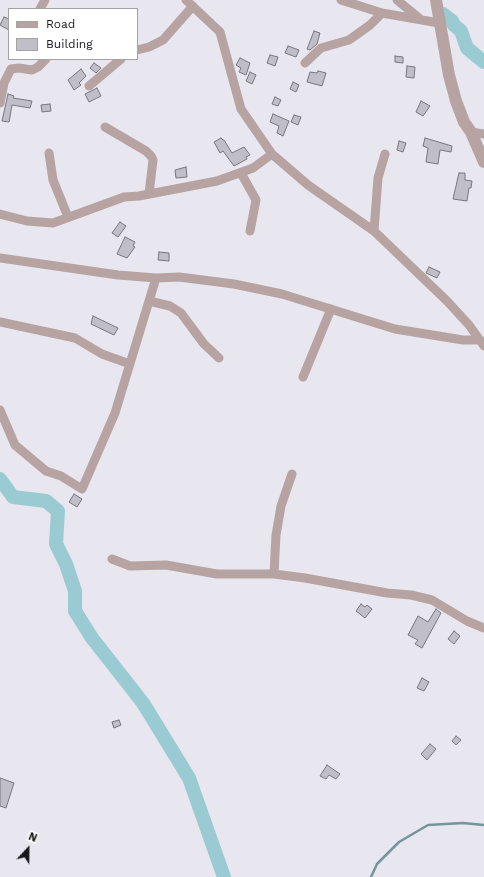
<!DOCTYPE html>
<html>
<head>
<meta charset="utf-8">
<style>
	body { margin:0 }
	#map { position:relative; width:484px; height:877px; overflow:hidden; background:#e8e6ef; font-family:"Work Sans",sans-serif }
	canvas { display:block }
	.legend { position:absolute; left:8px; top:8px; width:130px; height:52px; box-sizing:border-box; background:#fff; border:1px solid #a3a2a4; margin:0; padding:5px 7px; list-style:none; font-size:12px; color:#18171b }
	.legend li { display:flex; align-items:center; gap:8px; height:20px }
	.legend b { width:20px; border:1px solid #a3a2a4 }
	.north { position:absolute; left:8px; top:829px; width:40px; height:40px; -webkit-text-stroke:3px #fff; paint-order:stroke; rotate:22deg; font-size:11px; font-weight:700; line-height:16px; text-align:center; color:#18171b }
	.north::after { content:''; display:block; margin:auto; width:14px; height:18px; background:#18171b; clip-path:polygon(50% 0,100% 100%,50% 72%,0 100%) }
</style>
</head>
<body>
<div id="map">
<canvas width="484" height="877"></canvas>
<ul class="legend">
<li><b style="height:5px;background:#b7a4a2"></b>Road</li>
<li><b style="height:11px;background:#c0bec7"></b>Building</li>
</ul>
<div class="north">N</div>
</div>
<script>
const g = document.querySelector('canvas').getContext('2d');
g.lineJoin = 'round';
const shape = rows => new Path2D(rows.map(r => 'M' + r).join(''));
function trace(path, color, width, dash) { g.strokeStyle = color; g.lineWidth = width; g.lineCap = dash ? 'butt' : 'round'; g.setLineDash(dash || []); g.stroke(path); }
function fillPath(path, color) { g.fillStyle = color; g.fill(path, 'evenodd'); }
trace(shape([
	[371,877,377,864,399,842,428,825,463,823,484,825]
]), '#74959b', 2.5);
trace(shape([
	[443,14,452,21,454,25,461,31,467,48,484,62],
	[0,479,13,497,46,501,58,511,56,544,66,564,75,591,75,611,92,638,143,703,189,778,224,877]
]), '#9bcbd2', 14);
const building = shape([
	[4,17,9,19,9,30,0,25,4,17],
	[314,31,320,33,317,44,310,50,307,49,314,31],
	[288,46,299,50,296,57,285,53,288,46],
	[270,55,278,57,275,66,267,63,270,55],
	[395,56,403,57,403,63,395,62,395,56],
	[240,58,250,63,246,75,239,72,241,68,236,65,240,58],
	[94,63,101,68,96,73,90,68,94,63],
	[407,66,415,67,414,78,406,77,407,66],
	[81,69,86,76,79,83,81,85,74,90,68,80,81,69],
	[318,71,326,73,322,86,307,82,310,72,317,73,318,71],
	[250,72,256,75,252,84,246,81,250,72],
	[293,82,299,85,296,92,290,89,293,82],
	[97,88,101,96,89,102,85,94,97,88],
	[8,94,14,96,13,98,32,101,30,108,12,105,9,122,2,121,8,94],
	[275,97,281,100,278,106,272,104,275,97],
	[421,101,430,106,423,116,416,112,421,101],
	[50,104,51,111,42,112,41,105,50,104],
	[273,114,289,121,283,136,277,133,279,126,270,122,273,114],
	[294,115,301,117,298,125,291,122,294,115],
	[221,138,223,140,224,140,232,153,244,147,250,155,246,157,247,159,234,166,223,151,220,153,214,142,221,138],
	[425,138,452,146,451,152,440,150,438,164,426,162,428,148,423,146,425,138],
	[399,141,406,143,403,152,397,150,399,141],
	[186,167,187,177,176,178,175,170,186,167],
	[459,173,465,173,465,180,472,181,471,188,469,188,467,201,453,199,459,173],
	[120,222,126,226,118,237,112,233,120,222],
	[125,237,135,242,133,246,135,247,127,258,117,254,125,237],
	[159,252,169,253,169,261,158,260,159,252],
	[429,267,440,272,437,278,426,273,429,267],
	[93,316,118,328,114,335,91,324,93,316],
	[74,494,82,499,77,507,69,502,74,494],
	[361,604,365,607,367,605,372,609,365,618,356,611,361,604],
	[436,609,441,613,422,648,415,644,418,640,408,635,418,616,428,622,436,609],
	[454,631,460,636,454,644,448,639,454,631],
	[422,678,429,682,424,691,417,688,422,678],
	[119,720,121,725,114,728,112,722,119,720],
	[456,736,461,740,456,745,452,741,456,736],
	[430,744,436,749,427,760,421,754,430,744],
	[327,765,340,774,336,779,329,775,326,779,320,776,327,765],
	[0,778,14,783,6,808,0,806,0,778]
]);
fillPath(building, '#c0bec7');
trace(building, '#78767e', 1);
trace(shape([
	[186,0,220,32,241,109,272,154,308,185,374,231,447,301,469,325,484,346],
	[341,0,382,13,439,23],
	[397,0,419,18],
	[40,9,45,0],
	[137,50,149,47,163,40,193,6],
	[305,63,321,48,349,40,370,25,382,13],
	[89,86,121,59],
	[0,103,4,83,11,69,19,68,32,70,38,67,46,59],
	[105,127,146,151,151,156,153,160,149,194],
	[471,132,484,134],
	[49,153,53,180,68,217],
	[241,173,256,200,250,231],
	[0,214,27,221,53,223,124,197,139,196,217,181,253,168,272,154],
	[374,231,378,178,385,154],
	[0,258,118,275,156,278,179,277,234,284,282,294,395,329,463,340,480,340],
	[149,301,170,306,181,313,204,344,219,358],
	[0,322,75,338,102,354,130,364],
	[303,377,331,309],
	[0,410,15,445,46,471,61,476,82,489,115,413,156,278],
	[112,559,130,566,166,565,217,574,274,574,305,578,387,593,411,595,432,600,467,621,484,628],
	[274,574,276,535,281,506,292,474]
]), '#b7a4a2', 9);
trace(shape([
	[436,0,449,75,456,101,464,122,471,132,484,162]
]), '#b7a4a2', 12);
</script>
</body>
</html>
